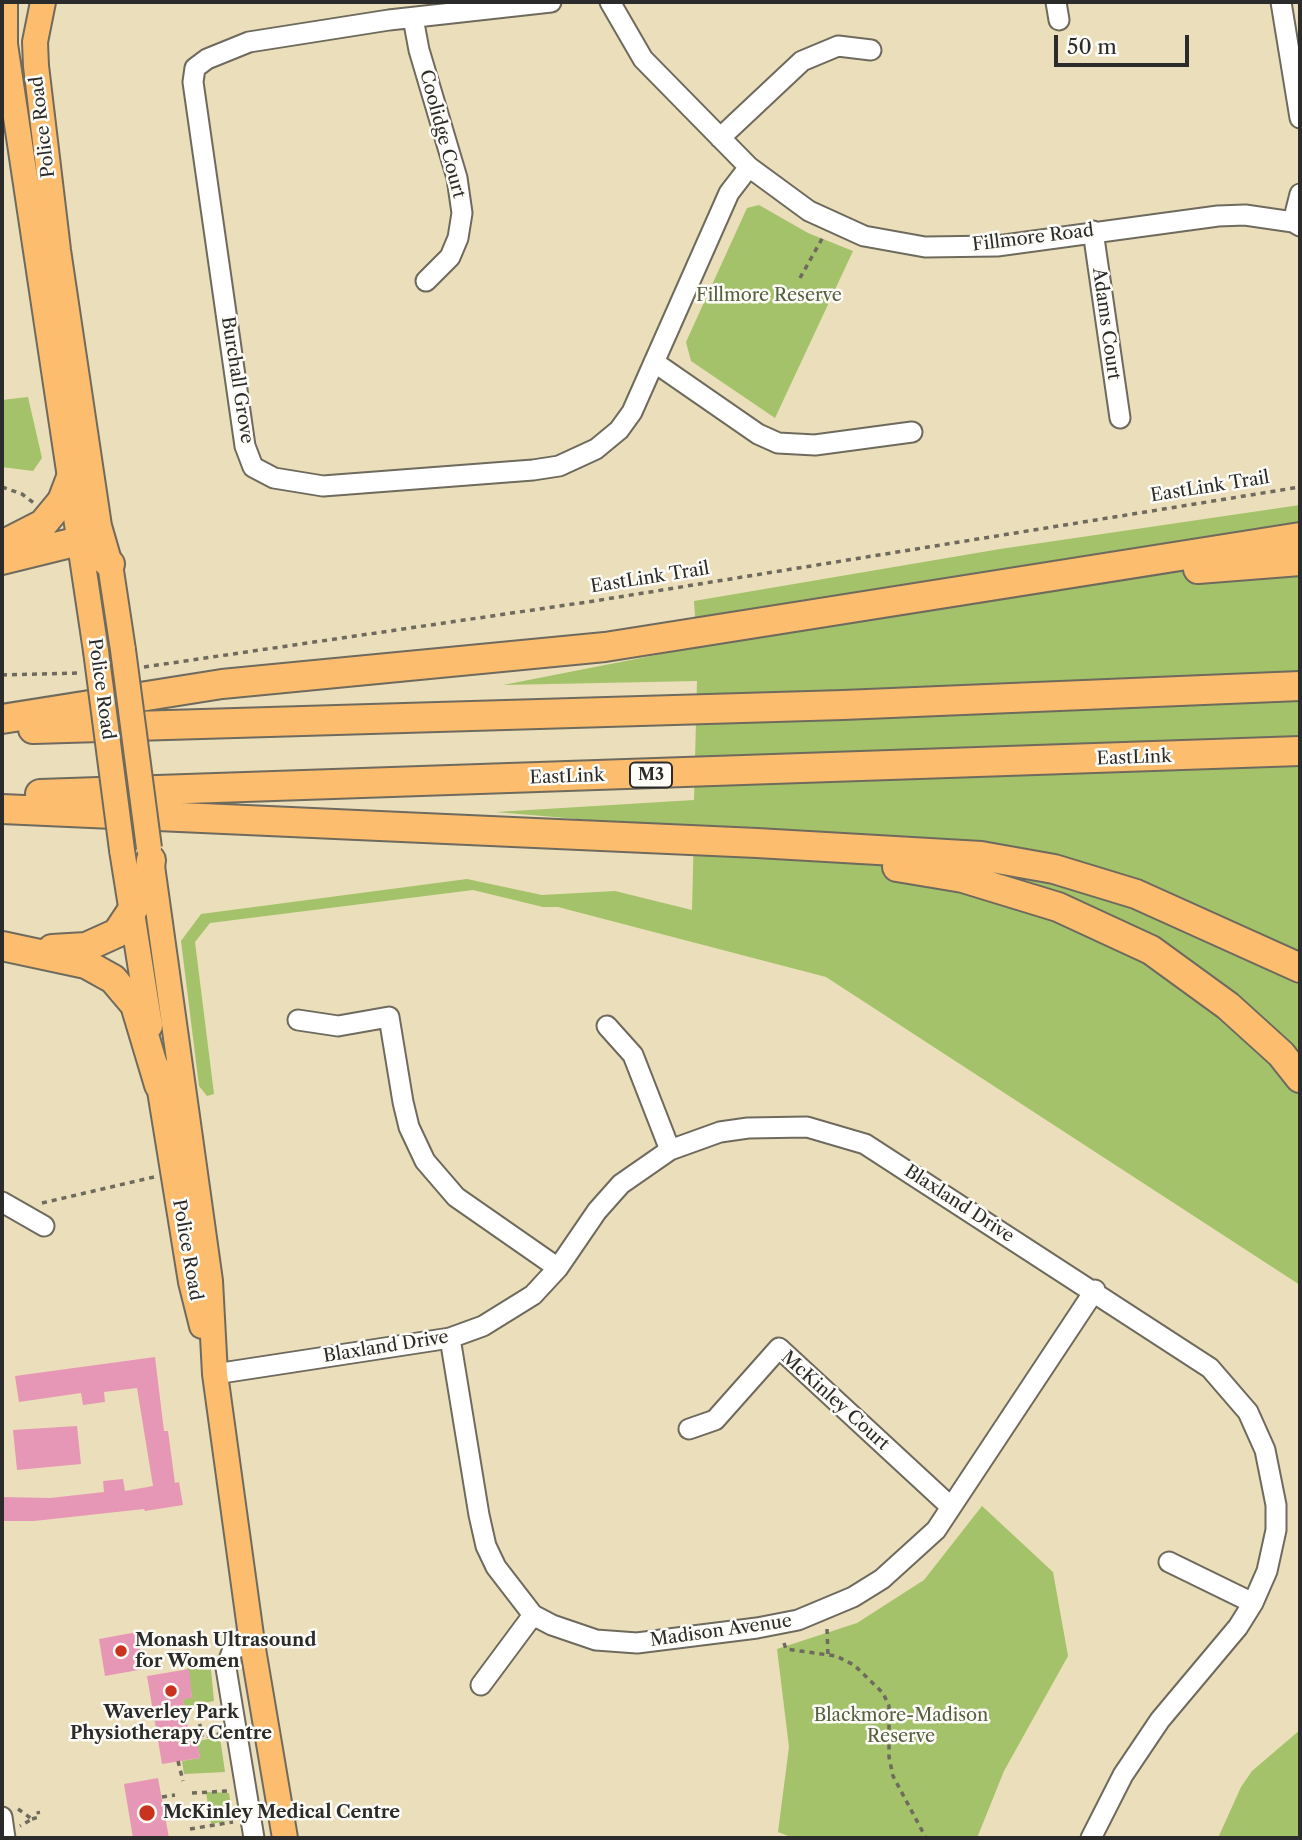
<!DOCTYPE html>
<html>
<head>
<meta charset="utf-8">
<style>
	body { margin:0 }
	#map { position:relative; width:1302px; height:1840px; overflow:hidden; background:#ebdeba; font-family:"Libre Caslon Text",serif }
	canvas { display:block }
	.frame { position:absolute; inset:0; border:4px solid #2b2b2b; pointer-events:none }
	.scale { position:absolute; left:1054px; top:35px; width:135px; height:32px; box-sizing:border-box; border:4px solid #2b2b2b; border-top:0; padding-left:9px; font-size:21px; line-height:24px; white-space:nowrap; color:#2b2b2b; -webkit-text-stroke:5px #fdfcf7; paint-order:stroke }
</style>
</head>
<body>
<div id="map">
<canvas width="1302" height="1840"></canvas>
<div class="frame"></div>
<div class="scale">50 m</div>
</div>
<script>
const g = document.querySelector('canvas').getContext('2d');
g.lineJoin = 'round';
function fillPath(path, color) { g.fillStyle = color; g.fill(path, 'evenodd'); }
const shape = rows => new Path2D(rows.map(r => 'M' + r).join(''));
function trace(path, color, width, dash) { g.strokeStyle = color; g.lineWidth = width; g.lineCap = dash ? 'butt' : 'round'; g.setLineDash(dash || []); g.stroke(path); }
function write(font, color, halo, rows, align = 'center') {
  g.font = font + ' "Libre Caslon Text",serif'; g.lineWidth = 5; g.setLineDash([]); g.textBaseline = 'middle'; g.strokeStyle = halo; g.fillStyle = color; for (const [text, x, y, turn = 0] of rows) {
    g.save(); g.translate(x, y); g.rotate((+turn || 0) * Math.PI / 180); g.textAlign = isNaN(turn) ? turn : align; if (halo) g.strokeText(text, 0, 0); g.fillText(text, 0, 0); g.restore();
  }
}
fillPath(shape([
	[759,205,808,233,853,251,775,418,691,361,686,342,747,208],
	[28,397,42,458,33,471,2,467,2,400],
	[1300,505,1300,1285,826,977,558,907,543,907,473,890,210,923,195,942,214,1094,207,1096,199,1086,181,941,201,914,467,879,542,895,615,891,692,910,694,829,496,812,694,800,697,681,503,685,697,647,694,601,1000,549],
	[982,1506,1053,1572,1068,1656,1004,1771,977,1838,793,1838,778,1832,789,1747,777,1649,857,1623,924,1580],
	[185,1654,210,1659,214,1701,184,1707,183,1699,192,1697],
	[1300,1730,1300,1838,1218,1838,1241,1787,1252,1771],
	[220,1737,225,1772,184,1774,182,1761,200,1758,197,1741],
	[206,1792,229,1793,233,1820,211,1824]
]), '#a4c269');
fillPath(shape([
	[155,1357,164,1431,168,1431,175,1483,179,1482,183,1505,145,1511,144,1509,34,1521,2,1521,2,1497,50,1498,104,1492,103,1481,123,1479,125,1491,153,1486,137,1388,104,1392,105,1402,83,1405,81,1393,19,1402,15,1376],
	[77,1426,81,1464,17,1470,13,1430],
	[137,1632,144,1669,105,1676,99,1639],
	[189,1669,192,1698,183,1699,188,1728,195,1727,200,1758,162,1764,147,1676],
	[158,1778,169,1838,133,1838,124,1784]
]), '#e797b6');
const minor = shape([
	[551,2,389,20,249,42,207,59,195,68,193,82,245,446,253,467,274,478,323,486,533,470,559,466,596,449,619,430,632,412,729,193,749,167],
	[610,2,643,59,749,167,809,211,864,236,925,247,997,246,1218,216,1245,215,1293,222,1300,226],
	[1056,2,1059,20],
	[1281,2,1300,118],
	[413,18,419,50,457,178,462,213,458,238,450,257,426,281],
	[720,138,802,61,838,46,871,50],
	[1293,222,1300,194],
	[1093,231,1120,418],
	[654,362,758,434,778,443,815,445,912,432],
	[298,1020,338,1026,389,1017,403,1102,409,1127,425,1161,456,1197,558,1268],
	[607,1026,633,1055,670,1150],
	[2,1202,44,1226],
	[450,1338,479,1515,486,1546,496,1567,533,1615,552,1625,596,1640,637,1643,757,1628,798,1620,853,1597,882,1579,936,1530,1095,1290],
	[215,1374,450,1338,483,1326,533,1295,558,1268,597,1211,621,1184,670,1150,720,1132,748,1128,807,1127,865,1144,1210,1368,1248,1412,1265,1450,1276,1505,1276,1530,1267,1571,1253,1603,1238,1627,1160,1720,1123,1775,1091,1838],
	[689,1429,715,1420,779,1348,951,1507],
	[1169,1562,1253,1603],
	[252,1643,233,1649,226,1668,254,1838],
	[481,1685,533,1615],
	[2,1817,5,1838]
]);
const major = shape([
	[5,2,5,44,96,651],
	[43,2,35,42,36,66,58,250,99,526,110,564,123,650],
	[122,850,150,1026],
	[152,866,210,1281,215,1374,252,1643,285,1838],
	[156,1066,191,1282,202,1326]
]);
const highway = shape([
	[2,545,43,524,62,501,70,480],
	[2,560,71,543,95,551,110,564],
	[1198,569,1300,561],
	[2,719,222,684,605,647,1300,537],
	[33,729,843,705,1300,686],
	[40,794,1300,751],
	[2,809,757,843,981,856,1054,869,1136,894,1300,968],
	[897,867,963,878,1058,907,1151,950,1228,1006,1281,1054,1300,1078],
	[2,946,86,964,113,979,135,1005,159,1085],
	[52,949,86,947,117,933,147,888,151,860]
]);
trace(minor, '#6e6a5d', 23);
trace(major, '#6e6a5d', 28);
trace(highway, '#6e6a5d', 32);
trace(shape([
	[800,278,823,237],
	[2,487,22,494,34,503],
	[144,667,594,601,1300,487],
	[2,675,80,673],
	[42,1203,154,1177],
	[827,1629,828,1655],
	[784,1643,786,1649,836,1656,854,1665,883,1693,889,1706,889,1757,893,1776,926,1838],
	[198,1714,202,1737],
	[197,1738,219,1734],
	[178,1761,183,1781],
	[192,1793,228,1791],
	[162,1797,175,1795],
	[18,1809,32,1819,20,1826],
	[32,1819,39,1817,38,1811],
	[190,1829,233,1822]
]), '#6e6a5d', 3.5, [5, 5]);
trace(minor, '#fff', 19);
trace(major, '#fcbd6f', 24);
trace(highway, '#fcbd6f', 28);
const majorBridge = shape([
	[123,650,149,848],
	[96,651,122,850]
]);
trace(majorBridge, '#6e6a5d', 28, []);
trace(majorBridge, '#fcbd6f', 24);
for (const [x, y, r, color] of [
	[121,1651,7,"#c8321e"],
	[171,1691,7,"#c8321e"],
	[147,1813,9,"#c8321e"]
]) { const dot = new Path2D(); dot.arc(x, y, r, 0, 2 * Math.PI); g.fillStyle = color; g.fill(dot); trace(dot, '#fdfcf7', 2.5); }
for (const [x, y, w] of [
	[651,775,42]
]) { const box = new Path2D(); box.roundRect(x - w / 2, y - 12.5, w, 25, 5); g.fillStyle = '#fdfcf7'; g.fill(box); trace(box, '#2b2b2b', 2); }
write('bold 16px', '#2b2b2b', null, [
	["M3",651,775]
]);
write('18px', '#2b2b2b', '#fdfcf7', [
	["Police Road",43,127,-97],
	["Coolidge Court",442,134,75],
	["Fillmore Road",1033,238,-7],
	["Adams Court",1106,324,82],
	["Burchall Grove",237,380,81],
	["EastLink Trail",1210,487,-9],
	["EastLink Trail",650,578,-9],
	["Police Road",101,689,82],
	["EastLink",1134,758,-2],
	["EastLink",567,777,-2],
	["Blaxland Drive",959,1204,33],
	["Police Road",187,1250,80],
	["Blaxland Drive",386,1347,-9],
	["McKinley Court",835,1401,42],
	["Madison Avenue",721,1631,-8]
]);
write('18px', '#556041', '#fdfcf7', [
	["Fillmore Reserve",769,296],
	["Blackmore-Madison",901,1716],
	["Reserve",901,1737]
]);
write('bold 18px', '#2b2b2b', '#fdfcf7', [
	["Monash Ultrasound",135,1641],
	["for Women",135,1662],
	["Waverley Park",171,1713,"center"],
	["Physiotherapy Centre",171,1734,"center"],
	["McKinley Medical Centre",163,1813]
], 'left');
</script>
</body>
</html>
